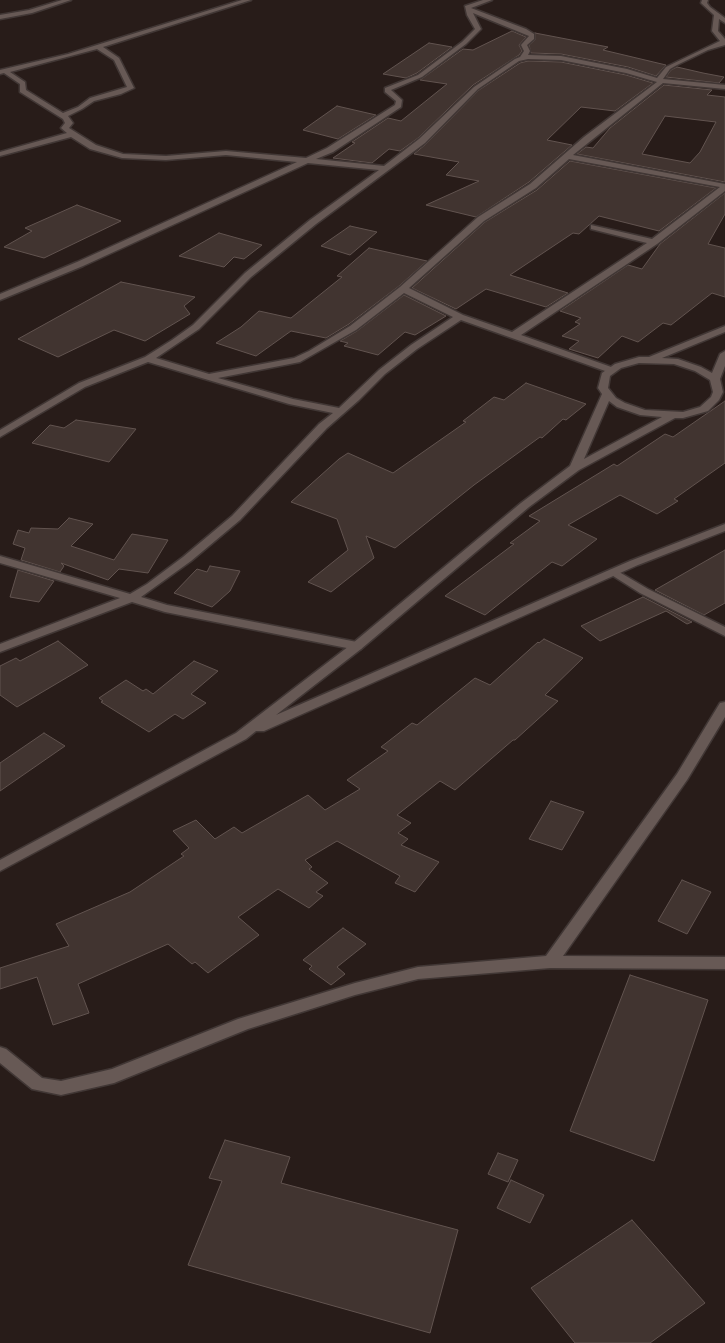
<!DOCTYPE html>
<html>
<head>
<meta charset="utf-8">
<style>
	body { margin:0 }
	canvas { display:block; background:#281c19 }
</style>
</head>
<body>
<canvas width="725" height="1343"></canvas>
<script>
const g = document.querySelector('canvas').getContext('2d');
g.lineJoin = 'round';
function fillPath(path, color) { g.fillStyle = color; g.fill(path, 'evenodd'); }
const shape = rows => new Path2D(rows.map(r => 'M' + r).join(''));
function trace(path, color, width, dash) { g.strokeStyle = color; g.lineWidth = width; g.lineCap = dash ? 'butt' : 'round'; g.setLineDash(dash || []); g.stroke(path); }
const building = shape([
	[512,31,526,37,519,45,522,51,519,55,473,85,418,138,400,151,389,149,372,163,333,158,355,143,352,142,388,118,401,121,447,84,420,80,463,49,473,50,512,31],
	[535,33,608,47,603,50,666,65,656,76,628,67,561,54,531,53,529,45,535,40,535,33],
	[429,43,452,47,417,73,406,78,383,74,429,43],
	[528,61,561,62,626,75,653,83,615,111,581,107,547,140,572,145,529,182,476,217,426,205,479,181,446,175,459,162,414,154,426,144,479,90,520,63,528,61],
	[677,67,703,73,724,77,719,83,666,77,671,70,677,67],
	[664,85,712,90,707,95,725,97,725,182,577,154,586,147,593,148,610,128,664,85],
	[665,116,716,122,700,152,690,163,642,154,665,116],
	[337,106,376,115,338,139,303,130,337,106],
	[570,161,716,188,659,231,599,216,579,234,573,233,510,275,568,293,546,307,486,289,456,309,412,288,485,222,537,190,570,161],
	[725,193,725,214,708,244,725,248,725,297,712,293,671,325,663,323,638,342,622,336,598,358,569,349,579,341,562,336,580,324,575,322,581,318,560,311,628,265,642,269,660,244,725,193],
	[77,205,121,221,44,258,4,247,32,231,25,228,77,205],
	[350,226,377,232,350,255,321,246,350,226],
	[219,233,262,245,244,259,234,257,224,267,179,256,219,233],
	[369,248,427,261,399,286,349,324,326,338,291,331,256,356,216,343,241,327,259,311,291,318,342,277,337,276,369,248],
	[121,282,195,297,184,306,190,314,145,341,114,330,58,357,18,339,121,282],
	[404,295,446,316,415,335,405,332,378,355,344,346,348,343,340,341,357,331,404,295],
	[526,383,586,404,566,420,563,419,542,438,540,437,474,485,395,548,366,536,374,558,331,592,308,582,348,550,337,519,291,502,339,459,348,453,393,473,466,422,463,421,494,397,504,400,526,383],
	[725,401,725,463,674,499,678,501,657,514,620,495,568,525,597,539,562,566,552,562,485,615,445,596,514,544,510,543,540,521,529,516,614,464,617,466,665,434,673,437,725,401],
	[76,420,136,429,109,462,32,443,50,425,64,428,76,420],
	[69,518,93,524,71,546,114,560,132,534,168,540,148,573,119,569,108,580,61,563,64,566,60,572,21,560,25,548,13,544,18,530,29,533,31,528,58,529,69,518],
	[725,550,725,603,704,615,655,590,725,550],
	[210,566,240,571,230,591,212,607,174,593,197,569,207,572,210,566],
	[18,570,54,581,39,602,10,597,18,570],
	[643,597,692,622,687,624,666,611,600,641,581,626,643,597],
	[544,639,583,658,545,695,558,701,515,740,513,740,455,790,440,781,397,815,411,823,398,833,408,839,401,845,439,862,415,892,395,883,400,876,337,841,305,860,312,867,309,869,328,883,316,892,323,896,309,908,278,889,238,917,259,935,208,973,195,962,192,964,168,944,78,984,89,1013,53,1025,37,977,0,989,0,968,69,946,56,924,130,892,184,856,181,854,189,848,173,831,196,820,215,839,234,827,242,833,308,795,325,810,360,789,347,780,388,751,381,747,412,723,417,725,475,678,490,685,538,642,539,643,544,639],
	[58,641,88,665,17,707,0,695,0,666,16,658,20,661,58,641],
	[194,661,218,671,191,694,206,703,183,719,175,714,149,732,101,702,103,701,99,698,126,680,143,691,146,689,153,694,194,661],
	[44,733,65,746,0,791,0,763,44,733],
	[551,801,584,812,562,850,529,839,551,801],
	[682,880,711,892,687,934,658,921,682,880],
	[343,928,366,944,337,967,345,974,331,985,309,969,312,966,303,960,343,928],
	[630,975,708,1000,654,1161,570,1131,630,975],
	[225,1140,290,1157,281,1183,458,1230,430,1333,188,1265,222,1181,209,1178,225,1140],
	[498,1153,518,1160,508,1182,488,1174,498,1153],
	[511,1180,544,1195,530,1223,497,1208,511,1180],
	[632,1220,705,1303,650,1343,575,1343,531,1288,632,1220]
]);
fillPath(building, '#413430');
trace(building, '#61534f', 1);
const street = shape([
	[62,0,71,0,32,13,0,19,0,15,29,10,62,0],
	[242,0,251,0,103,47,119,58,134,88,121,94,94,101,82,109,68,116,73,123,69,128,96,145,123,154,166,156,226,151,306,158,327,148,395,105,396,101,385,92,385,88,418,75,462,42,475,29,467,15,465,6,483,0,492,0,471,8,526,29,534,34,534,39,527,45,530,51,528,55,561,56,627,69,657,78,666,67,720,41,712,31,714,15,701,3,702,0,708,0,707,3,710,7,725,18,725,23,719,19,718,31,725,39,725,45,708,50,677,65,670,69,663,79,725,85,725,89,663,83,573,155,725,184,725,191,657,244,521,335,614,368,614,372,608,372,461,320,417,349,385,374,359,400,327,428,240,520,191,561,141,597,167,605,357,642,361,643,363,646,361,649,357,650,165,612,132,602,0,652,0,644,120,598,0,563,0,556,130,594,147,584,183,557,232,516,319,424,333,413,289,404,148,362,85,387,0,437,0,430,79,383,145,357,172,340,193,325,245,273,310,220,379,170,308,163,83,266,0,300,0,294,77,262,297,162,226,155,166,160,122,158,90,149,71,137,0,156,0,152,67,133,61,128,65,123,63,119,20,92,20,84,4,73,0,74,0,70,68,54,242,0],
	[473,13,529,36,521,45,524,51,520,57,515,59,474,87,419,139,384,166,316,159,333,152,401,107,402,100,391,90,422,77,466,44,481,29,473,13],
	[97,49,114,60,127,87,90,98,78,107,63,113,26,90,25,82,10,72,97,49],
	[528,59,561,60,626,73,657,82,584,137,530,184,478,217,400,287,350,326,309,351,294,358,209,374,156,358,199,329,251,277,316,224,425,143,478,89,519,61,528,59],
	[569,159,720,187,652,239,591,225,591,229,647,243,512,332,463,315,409,288,484,221,536,188,569,159],
	[404,293,453,317,411,345,379,370,339,408,293,399,218,378,300,362,356,330,404,293],
	[614,569,648,589,725,627,725,636,640,593,610,574,608,572,610,570,614,569],
	[725,702,725,717,687,780,563,956,725,957,725,969,550,968,418,979,355,995,248,1029,114,1083,61,1095,32,1089,0,1063,0,1047,6,1049,42,1078,61,1081,112,1069,238,1019,355,983,418,967,546,956,677,774,720,703,725,702]
]);
const secondary = shape([
	[725,326,725,332,662,358,678,359,701,367,712,373,720,354,725,351,725,366,720,379,723,392,719,400,708,411,683,418,675,418,579,470,529,507,361,649,276,715,630,561,725,524,725,531,638,565,264,731,256,731,246,739,0,871,0,860,236,733,353,643,521,503,570,466,602,394,598,388,602,373,615,364,639,357,649,357,725,326],
	[639,363,674,364,695,371,710,380,713,392,711,397,700,407,683,412,645,410,625,403,616,398,608,388,610,376,621,368,639,363],
	[609,401,617,407,640,415,662,417,584,459,609,401]
]);
trace(street, '#413735', 3);
trace(secondary, '#413735', 3);
fillPath(street, '#675955');
fillPath(secondary, '#675955');
</script>
</body>
</html>
